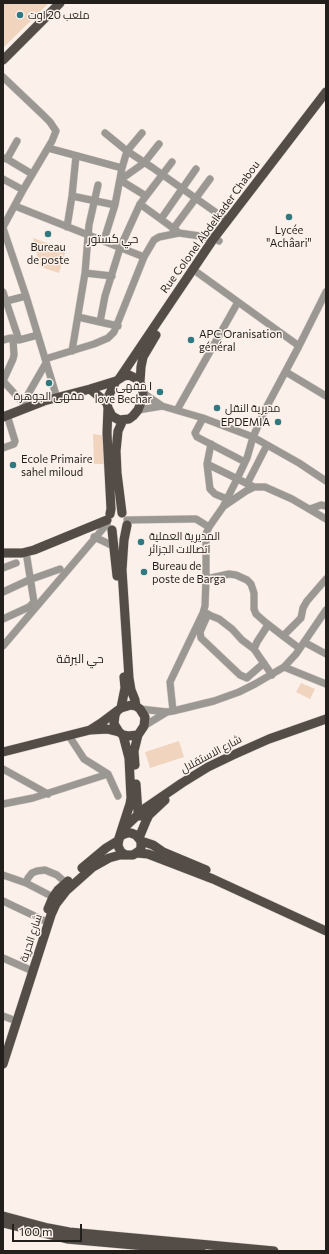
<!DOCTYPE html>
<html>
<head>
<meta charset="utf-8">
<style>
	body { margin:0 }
	#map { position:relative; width:329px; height:1254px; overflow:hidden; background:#fbf1ea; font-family:Commissioner,sans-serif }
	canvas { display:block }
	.frame { position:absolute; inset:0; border:4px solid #221f1c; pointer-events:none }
	.scale { position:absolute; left:12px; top:1224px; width:70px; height:18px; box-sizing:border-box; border:2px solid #221f1c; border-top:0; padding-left:5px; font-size:12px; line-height:14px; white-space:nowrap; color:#221f1c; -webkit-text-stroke:3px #fbf1ea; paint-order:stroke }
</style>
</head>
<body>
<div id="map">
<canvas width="329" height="1254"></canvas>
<div class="frame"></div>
<div class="scale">100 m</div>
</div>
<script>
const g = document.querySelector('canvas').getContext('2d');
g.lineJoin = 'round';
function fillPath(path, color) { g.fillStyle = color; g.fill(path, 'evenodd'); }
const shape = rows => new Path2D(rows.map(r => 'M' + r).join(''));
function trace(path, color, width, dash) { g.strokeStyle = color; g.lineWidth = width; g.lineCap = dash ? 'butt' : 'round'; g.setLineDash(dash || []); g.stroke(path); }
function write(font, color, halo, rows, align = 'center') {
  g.font = font + ' Commissioner,Cairo,sans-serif'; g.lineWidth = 3; g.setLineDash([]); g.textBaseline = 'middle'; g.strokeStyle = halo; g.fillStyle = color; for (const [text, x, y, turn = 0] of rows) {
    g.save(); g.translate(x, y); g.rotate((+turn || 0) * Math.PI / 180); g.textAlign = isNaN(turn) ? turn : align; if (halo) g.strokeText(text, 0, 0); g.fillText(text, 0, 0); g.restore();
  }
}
fillPath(shape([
	[3,3,49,3,3,48],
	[33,238,66,250,59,273,40,267],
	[93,434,107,436,109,464,94,464],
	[301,683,315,689,310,699,296,692],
	[179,741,184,757,150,768,145,752]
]), '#f1d4be');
const minor = shape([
	[3,77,43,115,50,122,56,131,52,141,23,190,3,227],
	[105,133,127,151,142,133],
	[48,148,122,168,115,205,104,240],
	[3,158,7,159,32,174],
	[7,159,17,141],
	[122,168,127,151,153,168,228,221],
	[3,179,23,190],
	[72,196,115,205],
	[146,196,120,180,144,163,159,144],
	[140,204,177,231],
	[15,206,144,257],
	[161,219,196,169],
	[67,227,72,196,76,156],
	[3,228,26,296,57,398],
	[173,229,210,179],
	[85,273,112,276],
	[198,273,299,346,266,408,253,437,247,458,237,479,223,507,209,527],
	[3,292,19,340],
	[3,302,26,296],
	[78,317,100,322],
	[118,326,100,322,105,296,120,248,140,204,172,162],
	[3,340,11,338,19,340,38,335],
	[299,346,326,292],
	[72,351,85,273,89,225,98,185],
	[45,359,94,344,108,338,114,332,144,257,154,240,159,237,179,233,214,238,219,241],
	[286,372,326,396],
	[3,381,13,359,14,355,13,339],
	[3,381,26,406],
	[143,393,162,406,203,418,253,437,299,463,326,481],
	[23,403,46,363],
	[138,410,162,406],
	[177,410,238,302],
	[203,418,195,433,197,437,245,462],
	[211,444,207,464,254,487],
	[3,448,14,444,15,441,7,415],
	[207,464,210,489,215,494,227,499],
	[247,484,267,445],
	[224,506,246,491,254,487,265,487,292,499,326,519],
	[310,509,321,505,326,506],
	[127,520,191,519,196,519,209,527,206,534,206,579,205,606,203,613,170,682,173,711],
	[94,537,103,541,113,546],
	[3,568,16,563],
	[206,579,229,574,236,575,247,580,251,584,254,593,254,609,256,614,265,622,283,636],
	[3,592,29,580,60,569],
	[204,613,219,619,232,629,242,640,254,649,272,675],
	[208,614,200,632,201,638,240,675,247,678,249,676,264,663],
	[3,619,29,607,34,602,27,558],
	[304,642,326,654],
	[3,646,107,524],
	[299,648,283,636,301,618,303,608,307,601,326,579],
	[254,649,257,642,268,625],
	[284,667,326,684],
	[140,709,167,712,173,711,214,701,239,692,255,684,284,667,296,654,326,610],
	[144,726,167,712],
	[69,736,84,759,108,774,118,796],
	[3,769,48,794],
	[3,804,33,798,108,774],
	[3,875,26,883,53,897],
	[26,883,28,878,32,873,37,871,45,870,57,875,66,883],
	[3,901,43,920],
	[3,958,28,969],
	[3,1016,11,1019]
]);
const major = shape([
	[3,60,60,3],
	[129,375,137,379,140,382,143,392,142,400,138,410,133,416,129,419,119,420,112,416,108,408,107,403,109,395,116,381,124,376,129,375],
	[119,379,214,238,326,92],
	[140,382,141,367,143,357,156,335],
	[90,389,107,403],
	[108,408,107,433,111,509,110,514],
	[3,417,44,401,90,389,116,381],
	[122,513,117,473,116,451,118,431,123,420],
	[127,525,124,540,122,570,129,678,131,690,135,700,136,706],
	[112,530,117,576],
	[3,553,22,553,34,550,107,520],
	[121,708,125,688,124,677],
	[90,730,101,723,121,708,131,705,136,706,140,709,145,717,144,726,138,735,128,736,123,735,119,732,114,724,115,715,117,711],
	[3,752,90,730,107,729,119,732],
	[135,765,134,751,138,735],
	[136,784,138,813,140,816],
	[122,835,125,827,144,809,182,783,208,767,233,755,269,739,326,719],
	[119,838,122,835,127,833,131,833,136,835,141,841,141,848,139,851,133,855,126,855,121,852,118,846,119,838,130,804,131,798,129,758,123,735],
	[139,838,146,821,149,815,165,800],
	[141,841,153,845,163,852,206,870],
	[137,853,148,854,213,879,326,931],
	[82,868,106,848,119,840],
	[48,909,53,897,58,890,68,881],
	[3,1064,51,915,56,904,66,891,93,867,109,858,120,855,126,855],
	[3,1216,48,1228,69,1232,274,1251],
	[3,1223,67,1239,201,1251]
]);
trace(minor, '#d8cfc9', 8);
trace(major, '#d8cfc9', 10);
trace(minor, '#9b9793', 7);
trace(major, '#534c47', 9);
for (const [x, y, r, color] of [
	[20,15,4,"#317980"],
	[289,217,4,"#317980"],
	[48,234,4,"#317980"],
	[191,340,4,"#317980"],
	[49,383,4,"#317980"],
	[160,392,4,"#317980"],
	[217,408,4,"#317980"],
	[278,422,4,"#317980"],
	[13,465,4,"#317980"],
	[141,542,4,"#317980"],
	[144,572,4,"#317980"]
]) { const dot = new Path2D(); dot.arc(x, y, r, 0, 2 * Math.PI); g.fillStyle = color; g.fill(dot); trace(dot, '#fbf1ea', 1.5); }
write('11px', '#221f1c', '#fbf1ea', [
	["ملعب 20 اوت",28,15],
	["Lycée",289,230,"center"],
	["\"Achâari\"",289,243,"center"],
	["Bureau",48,247,"center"],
	["de poste",48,260,"center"],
	["APC Oranisation",199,334],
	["général",199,347],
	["مقهى I",152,386,"right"],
	["love Bechar",152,399,"right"],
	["مقهى الجوهرة",49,396,"center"],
	["مديرية النقل",225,408],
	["EPDEMIA",270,422,"right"],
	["Ecole Primaire",21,459],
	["sahel miloud",21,472],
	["المديرية العملية",149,536],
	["اتصالات الجزائر",149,549],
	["Bureau de",152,566],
	["poste de Barga",152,579]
], 'left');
write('11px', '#221f1c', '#fbf1ea', [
	["Rue Colonel Abdelkader Chabou",210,227,-54],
	["شارع الاستقلال",211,754,-28],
	["شارع الحرية",31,938,-72]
]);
write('12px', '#221f1c', '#fbf1ea', [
	["حي كستور",113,239],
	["حي البرقة",80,659]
]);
</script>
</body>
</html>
